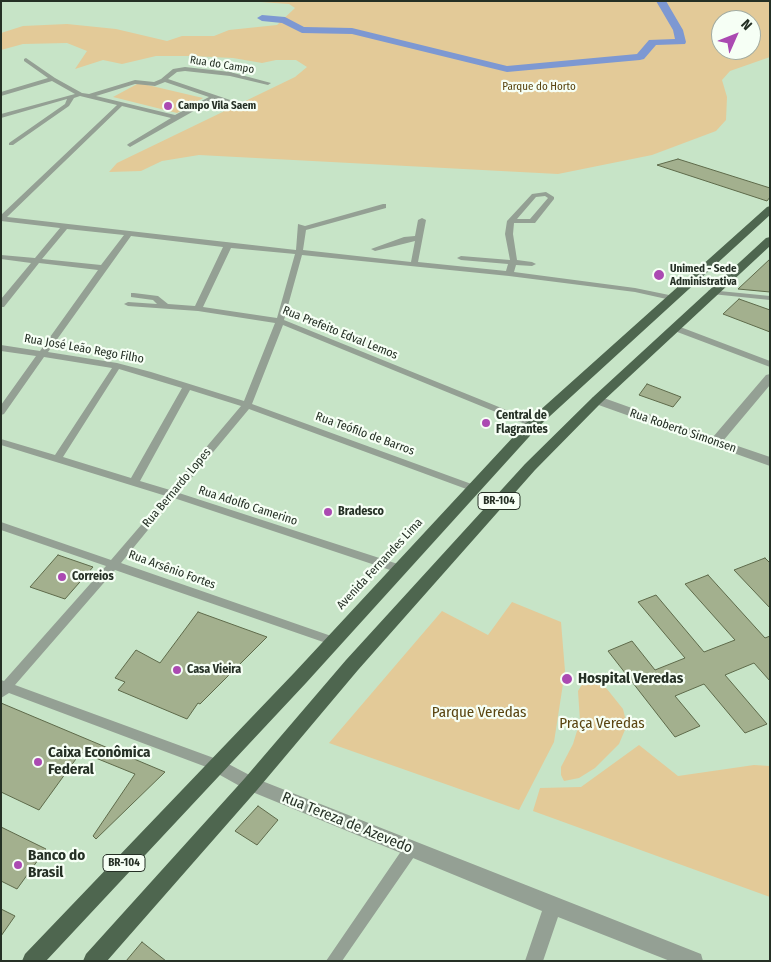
<!DOCTYPE html>
<html>
<head>
<meta charset="utf-8">
<style>
	body { margin:0 }
	#map { position:relative; width:771px; height:962px; overflow:hidden; background:#c7e4c7; font-family:"Fira Sans Condensed",sans-serif }
	canvas { display:block }
	.frame { position:absolute; inset:0; border:2px solid #253025; pointer-events:none }
	.north { position:absolute; left:711px; top:10px; width:50px; height:50px; box-sizing:border-box; background:#f6fff5; border:1px solid #a2aca2; border-radius:50%; rotate:46deg; font-size:14px; font-weight:700; line-height:20px; text-align:center; color:#253025 }
	.north::after { content:''; display:block; margin:auto; width:18px; height:22px; background:#ab4ab2; clip-path:polygon(50% 0,100% 100%,50% 72%,0 100%) }
</style>
</head>
<body>
<div id="map">
<canvas width="771" height="962"></canvas>
<div class="frame"></div>
<div class="north">N</div>
</div>
<script>
const g = document.querySelector('canvas').getContext('2d');
g.lineJoin = 'round';
function fillPath(path, color) { g.fillStyle = color; g.fill(path, 'evenodd'); }
const shape = rows => new Path2D(rows.map(r => 'M' + r).join(''));
function trace(path, color, width, dash) { g.strokeStyle = color; g.lineWidth = width; g.lineCap = dash ? 'butt' : 'round'; g.setLineDash(dash || []); g.stroke(path); }
function write(font, color, halo, rows, align = 'center') {
  g.font = font + ' "Fira Sans Condensed",sans-serif'; g.lineWidth = 4.5; g.setLineDash([]); g.textBaseline = 'middle'; g.strokeStyle = halo; g.fillStyle = color; for (const [text, x, y, turn = 0] of rows) {
    g.save(); g.translate(x, y); g.rotate((+turn || 0) * Math.PI / 180); g.textAlign = isNaN(turn) ? turn : align; if (halo) g.strokeText(text, 0, 0); g.fillText(text, 0, 0); g.restore();
  }
}
fillPath(shape([
	[247,1,770,1,770,57,730,71,722,80,727,97,726,120,716,131,652,155,558,174,199,155,162,161,141,171,109,172,117,163,295,77,307,67,296,60,276,60,262,63,233,58,191,56,156,56,122,64,103,60,75,69,87,51,67,43,23,44,1,50,1,33,23,26,67,24,116,29,167,41,182,36,214,36,229,30,277,25,295,8,289,4],
	[721,20,751,20,751,50,721,50],
	[139,83,203,98,177,113,113,97],
	[512,602,561,622,565,671,554,742,519,810,329,743,442,611,488,635],
	[584,681,598,683,607,689,623,709,627,725,619,744,595,768,579,778,564,781,561,775,561,767,573,744,580,721,578,691],
	[639,745,678,776,754,765,770,766,770,897,533,811,540,788,581,787]
]), '#e3ca98');
fillPath(shape([
	[656,1,666,1,683,30,686,42,685,44,656,45,644,59,640,60,507,72,352,34,302,33,282,23,262,21,257,18,262,15,285,17,304,27,352,28,507,66,637,54,649,40,675,39,673,30,656,1]
]), '#7d98d2');
const building = shape([
	[678,159,770,188,770,197,767,201,657,165,678,159],
	[770,259,770,292,738,289,770,259],
	[739,299,770,310,770,332,723,314,739,299],
	[647,384,681,397,673,407,639,395,647,384],
	[58,555,93,567,65,599,30,587,58,555],
	[765,558,770,563,770,608,734,570,765,558],
	[708,575,765,638,770,636,770,681,754,663,725,675,767,724,745,733,704,684,675,696,700,726,675,737,608,651,632,641,655,670,685,658,638,602,656,595,704,652,735,640,685,584,708,575],
	[198,612,267,637,200,704,198,703,187,719,118,690,125,682,115,678,136,650,160,663,198,612],
	[1,703,165,772,96,839,93,836,135,774,81,752,39,810,1,792,1,703],
	[258,806,278,820,257,845,235,831,258,806],
	[1,827,46,849,17,889,1,881,1,827],
	[1,909,15,916,1,936,1,909],
	[142,942,152,950,166,961,126,961,142,942]
]);
fillPath(building, '#a3b08e');
trace(building, '#5e6a4a', 1);
fillPath(shape([
	[26,58,55,78,82,93,89,94,135,80,154,82,161,79,173,69,185,67,230,72,271,83,268,85,230,76,185,71,177,72,168,79,233,101,230,103,215,99,130,147,127,145,128,144,171,118,122,106,7,217,296,250,298,224,305,226,383,204,386,204,386,208,306,230,303,250,411,262,415,241,375,251,371,249,404,237,415,236,418,220,422,218,426,220,418,262,506,271,508,264,461,260,457,258,461,256,510,260,505,234,507,221,532,194,546,192,554,197,554,199,535,223,514,223,513,234,517,260,532,262,536,264,532,266,516,265,514,272,635,288,674,296,675,298,671,300,635,292,509,276,302,255,284,320,536,422,538,424,536,426,530,426,283,325,252,404,477,486,478,488,473,491,469,490,249,409,179,493,404,566,405,569,404,572,396,572,174,498,121,563,337,638,339,641,337,644,333,646,329,644,115,570,15,685,222,761,223,765,222,769,217,771,9,693,1,698,1,680,4,681,106,566,1,530,1,522,111,560,166,496,1,445,1,439,55,455,112,368,44,357,4,414,1,415,1,405,36,356,1,351,1,345,40,351,98,270,39,263,4,307,1,307,1,299,31,263,1,259,1,255,35,258,60,228,1,221,1,215,117,105,80,96,74,98,69,106,13,145,9,145,9,143,65,104,67,99,1,118,1,114,75,94,52,81,1,96,1,92,48,78,24,61,24,59,26,58],
	[165,82,209,97,175,115,96,96,135,84,155,86,165,82],
	[545,196,548,198,530,219,517,219,536,197,545,196],
	[67,229,124,235,101,265,42,259,67,229],
	[131,236,223,247,195,306,168,304,158,296,134,293,131,293,131,297,153,300,157,304,128,302,124,304,128,306,198,311,275,323,244,401,151,372,117,363,48,352,131,236],
	[231,248,295,254,277,318,203,307,231,248],
	[119,369,182,388,131,478,63,457,119,369],
	[190,390,241,406,170,490,140,481,190,390],
	[709,290,770,296,770,300,712,294,708,292,709,290],
	[675,325,770,361,770,367,672,330,671,328,675,325],
	[411,842,416,844,418,849,416,854,342,961,326,961,406,844,411,842]
]), '#94a094');
fillPath(shape([
	[770,374,770,385,723,441,770,457,770,466,593,403,591,400,593,397,601,397,713,437,766,375,770,374],
	[217,758,257,779,701,954,703,961,670,961,558,917,543,961,525,961,542,911,245,789,211,770,209,765,211,760,217,758]
]), '#94a094');
fillPath(shape([
	[770,206,770,215,538,427,306,683,46,961,22,961,25,954,294,673,528,421,767,207,770,206],
	[770,237,770,246,601,403,535,470,358,670,257,790,107,961,83,961,86,954,245,778,346,660,525,464,593,397,766,238,770,237]
]), '#4e664f');
for (const [x, y, r, color] of [
	[168,106,5,"#ab4ab2"],
	[659,275,6,"#ab4ab2"],
	[486,423,5,"#ab4ab2"],
	[328,512,5,"#ab4ab2"],
	[62,577,5,"#ab4ab2"],
	[177,670,5,"#ab4ab2"],
	[567,679,6,"#ab4ab2"],
	[38,762,5,"#ab4ab2"],
	[18,865,5,"#ab4ab2"]
]) { const dot = new Path2D(); dot.arc(x, y, r, 0, 2 * Math.PI); g.fillStyle = color; g.fill(dot); trace(dot, '#f6fff5', 2); }
write('11px', '#253025', '#f6fff5', [
	["Rua do Campo",222,65,9]
]);
write('11px', '#5a4511', '#f6fff5', [
	["Parque do Horto",539,87]
]);
write('bold 11px', '#253025', '#f6fff5', [
	["Campo Vila Saem",178,106],
	["Unimed - Sede",670,269],
	["Administrativa",670,282]
], 'left');
for (const [x, y, w] of [
	[499,501,42],
	[124,863,42]
]) { const box = new Path2D(); box.roundRect(x - w / 2, y - 8.5, w, 17, 4); g.fillStyle = '#f6fff5'; g.fill(box); trace(box, '#253025', 1); }
write('bold 11px', '#253025', null, [
	["BR-104",499,501],
	["BR-104",124,863]
]);
write('12px', '#253025', '#f6fff5', [
	["Rua Prefeito Edval Lemos",340,333,22],
	["Rua José Leão Rego Filho",84,349,10],
	["Rua Roberto Simonsen",683,431,19],
	["Rua Teófilo de Barros",365,434,20],
	["Rua Bernardo Lopes",177,488,-50],
	["Rua Adolfo Camerino",248,506,18],
	["Avenida Fernandes Lima",380,564,-47],
	["Rua Arsênio Fortes",172,570,20]
]);
write('bold 12px', '#253025', '#f6fff5', [
	["Central de",496,416],
	["Flagrantes",496,430],
	["Bradesco",338,512],
	["Correios",72,577],
	["Casa Vieira",187,670]
], 'left');
write('bold 15px', '#253025', '#f6fff5', [
	["Hospital Veredas",578,679],
	["Caixa Econômica",48,753],
	["Federal",48,770],
	["Banco do",28,856],
	["Brasil",28,873]
], 'left');
write('15px', '#5a4511', '#f6fff5', [
	["Parque Veredas",479,713],
	["Praça Veredas",602,724]
]);
write('15px', '#253025', '#f6fff5', [
	["Rua Tereza de Azevedo",347,823,22]
]);
</script>
</body>
</html>
